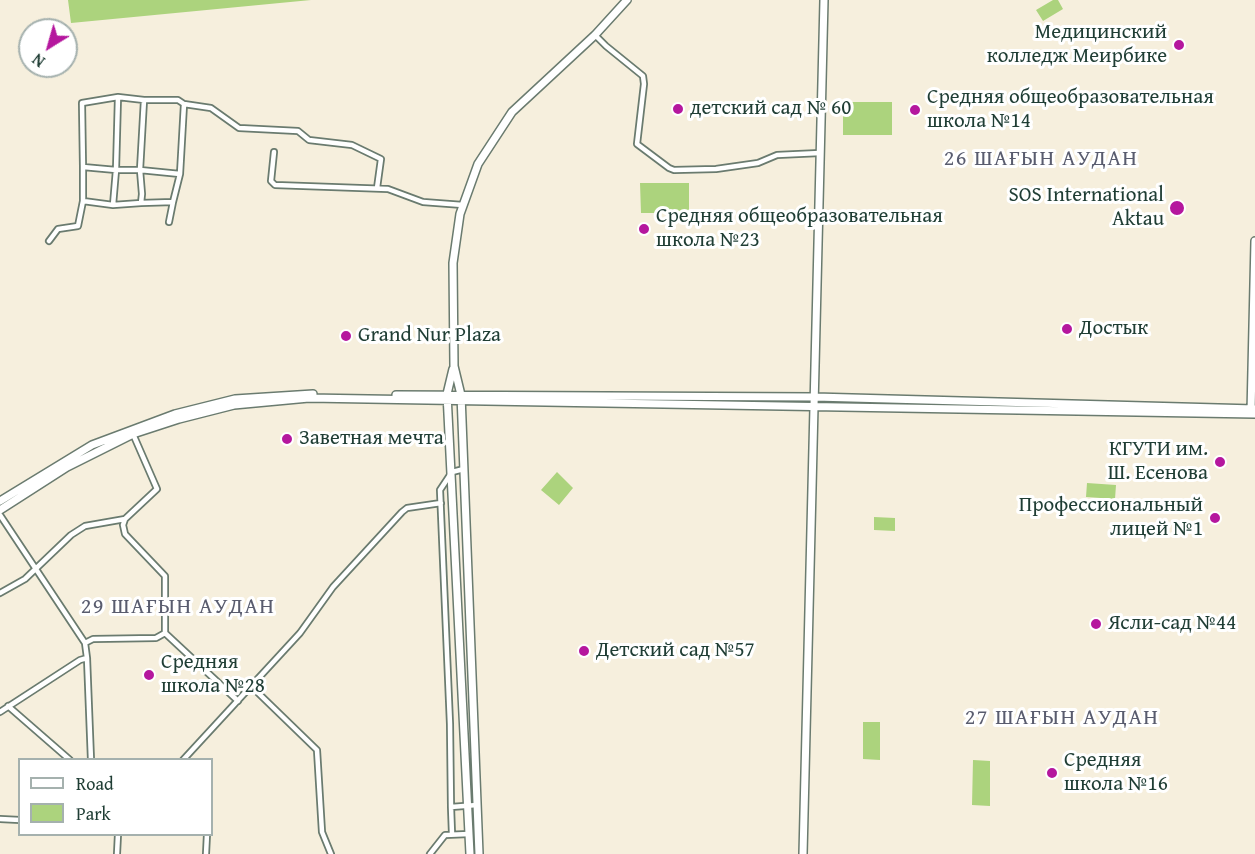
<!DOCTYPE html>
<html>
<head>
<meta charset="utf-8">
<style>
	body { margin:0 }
	#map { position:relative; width:1255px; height:854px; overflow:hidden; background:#f6efdd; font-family:"Gentium Book Plus",serif }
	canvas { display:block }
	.legend { position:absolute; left:18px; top:758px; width:195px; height:78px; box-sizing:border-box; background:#fff; border:2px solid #a5b1ae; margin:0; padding:8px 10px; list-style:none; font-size:18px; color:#1f3d34 }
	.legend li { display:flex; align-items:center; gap:12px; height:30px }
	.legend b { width:30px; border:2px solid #a5b1ae }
	.north { position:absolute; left:18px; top:18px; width:60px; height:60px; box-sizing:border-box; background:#fff; border:2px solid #a5b1ae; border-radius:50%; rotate:217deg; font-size:16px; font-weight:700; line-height:24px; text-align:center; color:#1f3d34 }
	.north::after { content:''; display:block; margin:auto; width:21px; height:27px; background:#b5179e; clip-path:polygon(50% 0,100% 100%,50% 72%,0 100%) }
</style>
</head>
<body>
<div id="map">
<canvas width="1255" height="854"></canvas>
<ul class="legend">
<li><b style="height:8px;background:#fff"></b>Road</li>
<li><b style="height:16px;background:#acd37d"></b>Park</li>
</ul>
<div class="north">N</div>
</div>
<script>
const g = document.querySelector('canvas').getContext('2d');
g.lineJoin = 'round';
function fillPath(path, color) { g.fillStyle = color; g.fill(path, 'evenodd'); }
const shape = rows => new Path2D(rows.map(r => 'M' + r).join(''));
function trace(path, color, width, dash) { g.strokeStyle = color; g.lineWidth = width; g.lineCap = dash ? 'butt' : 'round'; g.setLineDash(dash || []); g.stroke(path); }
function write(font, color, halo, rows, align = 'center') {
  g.font = font + ' "Gentium Book Plus",serif'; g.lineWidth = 6; g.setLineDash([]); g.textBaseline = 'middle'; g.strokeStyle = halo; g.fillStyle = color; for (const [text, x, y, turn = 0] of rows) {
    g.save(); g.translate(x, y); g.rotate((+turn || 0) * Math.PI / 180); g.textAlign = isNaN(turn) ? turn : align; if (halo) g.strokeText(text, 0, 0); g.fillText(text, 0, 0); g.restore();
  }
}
fillPath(shape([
	[68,0,311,0,71,23],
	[1053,0,1058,0,1063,9,1043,21,1036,10],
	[843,102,892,102,892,135,843,135],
	[640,183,689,183,689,213,641,213],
	[557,472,573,488,559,505,541,490],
	[1087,483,1116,485,1115,499,1086,497],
	[874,517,895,518,895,531,874,530],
	[863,722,880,722,880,760,863,759],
	[973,760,990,761,990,806,972,805]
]), '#acd37d');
const street = shape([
	[595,35,606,46,643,76,644,84,637,144,669,168,674,170,716,169,758,163,777,155,820,153],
	[144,100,178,100,184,104,211,108,239,128,298,131,309,140,352,145,381,159,377,188],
	[274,152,271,181,275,185,388,189,423,202,463,205],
	[83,167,83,201],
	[173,202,180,174],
	[141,203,173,202,169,222],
	[113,205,141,203,142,194,140,170,144,100,118,97],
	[49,241,58,229,78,226,83,201,113,205,116,170,118,97,82,103,83,167,116,170,140,170,180,174,184,104],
	[133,434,157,489,125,519,123,525,125,534,165,576,165,633,238,701],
	[464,469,452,472,440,490,450,724,451,807,477,805],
	[0,515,85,643,87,658,91,760],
	[0,593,25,579,71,535,85,526,125,519],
	[85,643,93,639,156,638,165,633],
	[251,686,317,750,322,832,331,854],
	[8,706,70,760],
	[0,712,80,660,87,658],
	[183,760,300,633,333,587,402,512,407,508,441,503],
	[451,807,452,834],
	[0,819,20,820],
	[117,854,118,834],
	[206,854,207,834],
	[430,854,445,835,469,834]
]);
const secondary = shape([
	[453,369,447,394,470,854],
	[396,395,815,397,1255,409],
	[1251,412,1255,241],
	[0,501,92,445,175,414,235,399,313,394],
	[0,510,67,467,133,434,179,419,234,405,309,398,1255,414],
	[479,854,461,395,454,366,453,263,460,214,478,164,512,112,595,35,627,0],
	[803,854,824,0]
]);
trace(street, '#6a7b6f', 8);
trace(secondary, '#6a7b6f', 10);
trace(street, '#fff', 4.5);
trace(secondary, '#fff', 7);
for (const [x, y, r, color] of [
	[1179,45,6,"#b5179e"],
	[678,109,6,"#b5179e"],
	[915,110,6,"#b5179e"],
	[1177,208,8,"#b5179e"],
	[644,229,6,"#b5179e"],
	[1067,329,6,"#b5179e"],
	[346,336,6,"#b5179e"],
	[287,439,6,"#b5179e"],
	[1220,462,6,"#b5179e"],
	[1215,518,6,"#b5179e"],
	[1096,624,6,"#b5179e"],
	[584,651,6,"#b5179e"],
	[149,675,6,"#b5179e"],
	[1052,773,6,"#b5179e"]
]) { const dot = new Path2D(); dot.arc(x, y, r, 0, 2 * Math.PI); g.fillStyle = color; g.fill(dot); trace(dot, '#fff', 2); }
write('21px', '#1f3d34', '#fff', [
	["Медицинский",1167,33,"right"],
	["колледж Меирбике",1167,57,"right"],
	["Cредняя общеобразовательная",927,98],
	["школа №14",927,122],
	["детский сад № 60",690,109],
	["SOS International",1164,196,"right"],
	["Aktau",1164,220,"right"],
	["Средняя общеобразовательная",656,217],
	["школа №23",656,241],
	["Достык",1079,329],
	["Grand Nur Plaza",358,336],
	["Заветная мечта",299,439],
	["КГУТИ им.",1208,450,"right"],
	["Ш. Есенова",1208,474,"right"],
	["Профессиональный",1203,506,"right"],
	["лицей №1",1203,530,"right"],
	["Ясли-сад №44",1108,624],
	["Детский сад №57",596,651],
	["Средняя",161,663],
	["школа №28",161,687],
	["Средняя",1064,761],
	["школа №16",1064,785]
], 'left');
g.letterSpacing = '1.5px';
write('22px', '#595c6e', '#fff', [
	["26 ШАҒЫН АУДАН",1041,159],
	["29 ШАҒЫН АУДАН",178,607],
	["27 ШАҒЫН АУДАН",1062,718]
]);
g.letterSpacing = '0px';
</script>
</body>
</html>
